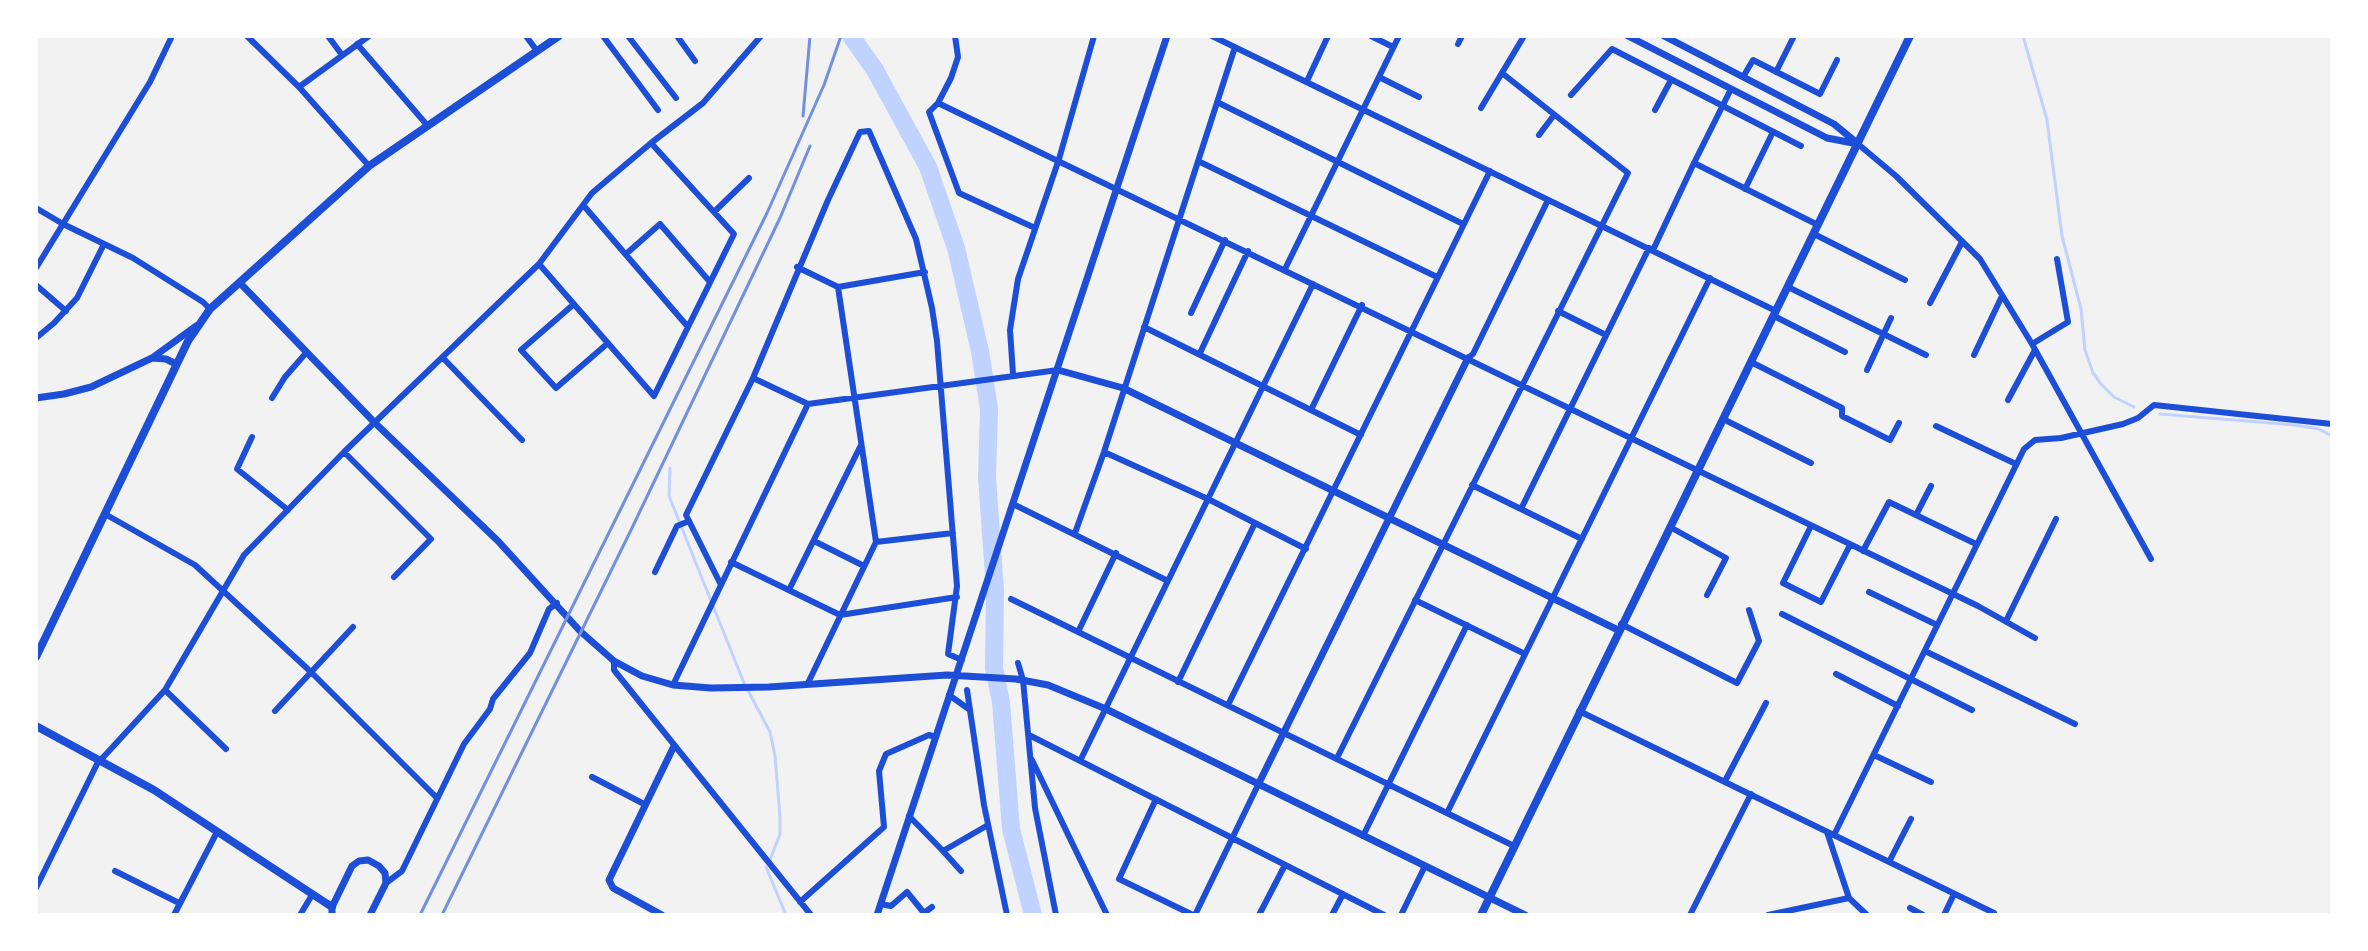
<!DOCTYPE html>
<html>
<head>
<meta charset="utf-8">
<style>
	body { margin:0 }
	#map { position:relative; width:2368px; height:951px; overflow:hidden; background:#f2f2f2; font-family:"Open Sans",sans-serif }
	canvas { display:block }
	.frame { position:absolute; inset:0; border:38px solid #fff; pointer-events:none }
</style>
</head>
<body>
<div id="map">
<canvas width="2368" height="951"></canvas>
<div class="frame"></div>
</div>
<script>
const g = document.querySelector('canvas').getContext('2d');
g.lineJoin = 'round';
const shape = rows => new Path2D(rows.map(r => 'M' + r).join(''));
function trace(path, color, width, dash) { g.strokeStyle = color; g.lineWidth = width; g.lineCap = dash ? 'butt' : 'round'; g.setLineDash(dash || []); g.stroke(path); }
trace(shape([
	[2023,36,2047,120,2062,236,2081,309,2085,350,2093,373,2101,384,2114,397,2134,407],
	[2160,414,2295,425,2319,429,2332,436],
	[670,468,669,496,744,683,770,732,775,756,780,817,780,834,770,860],
	[766,867,786,915]
]), '#bfd3fe', 3);
trace(shape([
	[851,36,875,70,928,167,956,248,980,351,989,409,987,477,995,591,994,668,1001,702,1011,829,1033,915]
]), '#bfd3fe', 18);
trace(shape([
	[247,36,299,87,369,166],
	[328,36,342,55],
	[526,36,537,51],
	[603,36,658,110],
	[628,36,676,98],
	[677,36,695,61],
	[955,36,958,57,951,78,938,103,929,112,959,193,1035,228],
	[1212,36,1776,311],
	[1371,36,1393,47],
	[357,44,427,125],
	[1458,44,1462,36],
	[1776,72,1794,36],
	[1379,77,1419,97],
	[1743,77,1753,60,1820,94,1837,60],
	[1307,81,1328,36],
	[299,87,369,36],
	[1571,95,1612,49,1801,146],
	[1217,102,1463,224],
	[938,103,1978,606,2035,638],
	[1481,108,1524,36],
	[1655,110,1671,80],
	[1539,135,1554,115],
	[651,143,734,234,688,327],
	[1858,144,1896,176,1980,259,2032,344,2151,559],
	[1198,161,1437,277],
	[1694,163,1731,89],
	[1745,189,1771,136],
	[36,208,63,224,133,258,203,302,210,309],
	[714,212,749,178],
	[1814,234,1905,280],
	[1653,250,1694,163,1818,225],
	[626,254,660,224,710,282],
	[539,264,654,396,688,327,584,206],
	[797,267,838,287,925,272],
	[36,268,150,82,172,36],
	[1285,269,1399,36],
	[36,285,66,311],
	[1788,287,1926,355],
	[1930,303,1962,242],
	[574,304,521,350,556,388,608,343],
	[1558,311,1606,335],
	[1191,313,1225,240],
	[1774,316,1845,352],
	[1144,327,1361,435],
	[36,338,54,323,77,298,104,244],
	[2032,344,2068,322,2057,259],
	[1200,353,1248,251],
	[1974,355,2002,296],
	[443,358,522,440],
	[1468,358,1473,354,1548,200],
	[1751,362,1842,408,1842,416,1890,440,1899,423],
	[1867,370,1891,318],
	[1013,374,1010,330,1018,279,1059,159,1094,36],
	[753,378,808,404],
	[272,398,285,377,306,353],
	[2008,400,2035,350],
	[1311,410,1362,305],
	[1723,419,1811,463],
	[1936,426,2016,464],
	[252,437,237,469,288,510],
	[344,452,431,539,394,577],
	[1104,452,1208,499,1306,549],
	[1472,485,1582,539],
	[1013,504,1168,581],
	[1521,509,1649,248],
	[105,514,195,565,311,672,436,797],
	[1916,515,1931,486],
	[1811,526,1783,583,1821,602,1850,545],
	[1670,527,1726,558,1707,595],
	[1075,533,1104,452,1235,47],
	[814,541,864,566],
	[876,542,953,533],
	[1863,551,1889,502,1976,544],
	[731,562,840,615,957,597],
	[655,572,677,526,689,521],
	[721,585,686,515,753,378,828,200,860,132,869,131,916,239,932,308,937,341,957,586,948,654,962,660],
	[789,590,861,445],
	[1869,592,1937,625],
	[1011,599,1514,846],
	[1415,600,1525,654],
	[1782,614,1972,710],
	[2006,621,2056,519],
	[1621,624,1737,683,1759,641,1749,610],
	[1078,632,1116,553],
	[1925,651,2075,724],
	[614,661,614,670,811,915],
	[1018,663,1023,680,1035,808,1056,915],
	[1836,674,1898,706],
	[1178,682,1255,523],
	[808,683,876,542,838,287],
	[673,685,808,404,1058,370],
	[165,690,226,749],
	[967,690,984,805,1007,915],
	[949,695,970,710],
	[1228,705,1490,171],
	[275,711,353,627],
	[1579,711,1994,913],
	[1029,735,1384,915],
	[1874,755,1931,782],
	[1337,758,1628,173,1502,73],
	[1032,760,1107,915],
	[1080,761,1313,284],
	[592,777,644,804],
	[1725,781,1766,703],
	[1156,799,1119,879,1193,915],
	[1447,813,1710,278],
	[909,816,943,851,988,825],
	[1834,835,2024,449,2035,440,2061,438,2123,424,2138,418,2154,405,2332,424],
	[1363,836,1467,625],
	[943,851,961,871],
	[1889,862,1911,819],
	[115,871,179,903],
	[386,883,402,871,464,744,490,709,493,699,530,653,549,609,557,603],
	[36,888,97,764,165,690,244,555,344,452,539,264,592,193,651,143,703,103,761,36],
	[1849,898,1867,915],
	[800,902,884,827,879,771,886,754,929,735,936,737],
	[881,904,891,906,907,892,924,913,932,907],
	[1910,908,1923,915],
	[174,915,217,832],
	[300,915,312,895],
	[1195,915,1258,785],
	[1259,915,1285,865],
	[1332,915,1343,894],
	[1401,915,1425,866],
	[1690,915,1751,794],
	[1768,915,1849,898,1827,832],
	[1944,915,1954,894]
]), '#1d4ed8', 6);
trace(shape([
	[1628,36,1827,138,1858,144],
	[1664,36,1834,124,1857,143],
	[240,283,374,422,498,541,580,631,614,661,642,676,673,685,711,688,769,687,947,675,1016,679,1048,685,1106,709,1525,915],
	[152,358,166,359,176,364],
	[1058,370,1123,388,1618,630],
	[36,398,64,394,91,387,152,358,196,326],
	[1258,785,1468,358],
	[332,915,332,907,352,866,359,861,368,860,379,866,385,873,386,883,370,915],
	[662,915,613,888,609,880,674,746],
	[877,915,1167,36]
]), '#1d4ed8', 7);
trace(shape([
	[36,657,188,341,210,309,369,166,559,36],
	[36,726,154,790,332,907],
	[1481,915,1910,36]
]), '#1d4ed8', 8);
trace(shape([
	[803,116,810,36],
	[420,915,767,213,824,85,841,36],
	[442,915,632,528,780,218,810,146]
]), '#7290e2', 3);
</script>
</body>
</html>
